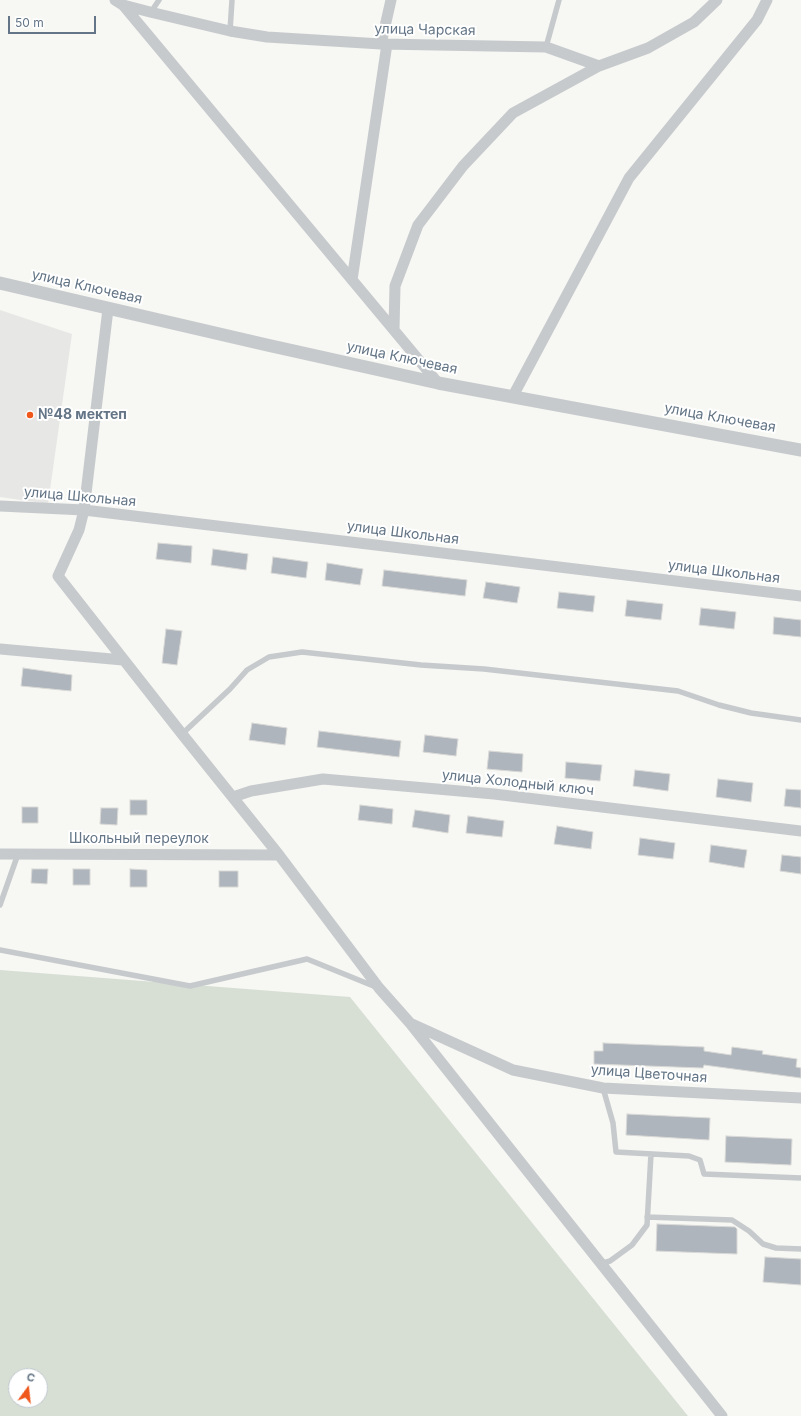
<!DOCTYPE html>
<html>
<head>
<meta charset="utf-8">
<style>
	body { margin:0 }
	#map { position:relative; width:801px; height:1416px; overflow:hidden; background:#f7f7f3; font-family:Inter,sans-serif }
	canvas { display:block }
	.north { position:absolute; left:8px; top:1368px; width:40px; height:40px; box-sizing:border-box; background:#fff; border:1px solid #c1c8cf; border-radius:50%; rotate:15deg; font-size:11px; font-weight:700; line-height:16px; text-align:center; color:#637586 }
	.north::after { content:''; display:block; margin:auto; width:14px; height:18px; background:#ef571b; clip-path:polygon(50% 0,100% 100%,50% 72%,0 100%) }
	.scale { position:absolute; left:8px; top:16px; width:88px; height:18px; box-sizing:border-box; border:2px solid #637586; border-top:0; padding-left:5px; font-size:12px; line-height:14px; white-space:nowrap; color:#637586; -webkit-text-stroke:3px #fff; paint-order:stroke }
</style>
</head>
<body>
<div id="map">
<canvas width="801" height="1416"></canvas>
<div class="north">С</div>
<div class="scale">50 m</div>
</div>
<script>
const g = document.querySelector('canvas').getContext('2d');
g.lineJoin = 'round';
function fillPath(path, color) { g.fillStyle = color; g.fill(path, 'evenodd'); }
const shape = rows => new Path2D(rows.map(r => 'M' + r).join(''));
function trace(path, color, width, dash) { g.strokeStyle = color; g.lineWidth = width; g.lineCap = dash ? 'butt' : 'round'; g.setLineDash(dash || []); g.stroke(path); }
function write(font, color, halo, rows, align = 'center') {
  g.font = font + ' Inter,sans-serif'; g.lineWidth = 4; g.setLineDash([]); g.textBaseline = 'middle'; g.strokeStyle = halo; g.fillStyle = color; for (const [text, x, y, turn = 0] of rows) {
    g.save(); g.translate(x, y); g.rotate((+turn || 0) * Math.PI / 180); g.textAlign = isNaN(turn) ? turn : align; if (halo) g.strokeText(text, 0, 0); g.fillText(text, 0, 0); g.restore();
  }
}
fillPath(shape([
	[0,310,72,334,48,504,0,497]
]), '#e7e8e6');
fillPath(shape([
	[0,970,350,997,688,1416,0,1416],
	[16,1376,40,1376,40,1400,16,1400]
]), '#d7dfd4');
const building = shape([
	[158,543,192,546,191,563,156,559,158,543],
	[213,549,248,554,246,570,211,565,213,549],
	[273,557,308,562,306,578,271,573,273,557],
	[327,563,363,569,360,585,325,580,327,563],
	[384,570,467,580,465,596,382,586,384,570],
	[486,582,520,587,517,603,483,598,486,582],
	[559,592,595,596,593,612,557,608,559,592],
	[627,600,663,604,661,620,625,616,627,600],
	[701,608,736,612,734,629,699,625,701,608],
	[774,617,801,620,801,637,773,634,774,617],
	[166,629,182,631,177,665,162,663,166,629],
	[23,668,72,675,71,691,21,686,23,668],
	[252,723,287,728,285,745,249,740,252,723],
	[319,731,401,741,399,757,317,747,319,731],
	[425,735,458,739,456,756,423,752,425,735],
	[489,751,523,754,522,772,487,769,489,751],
	[566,762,602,765,600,781,565,778,566,762],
	[635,770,670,774,668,791,633,786,635,770],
	[718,779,753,783,751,802,716,797,718,779],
	[786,789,801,790,801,808,784,806,786,789],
	[130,800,147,800,147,815,130,815,130,800],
	[360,805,393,809,392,824,358,820,360,805],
	[22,807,38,807,38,823,22,823,22,807],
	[101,808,118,808,117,825,100,824,101,808],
	[415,810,450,815,448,833,412,827,415,810],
	[468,816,504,821,502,837,466,833,468,816],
	[557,826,593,832,591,849,554,844,557,826],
	[640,838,675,843,673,859,638,855,640,838],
	[711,845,747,850,744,868,709,862,711,845],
	[782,855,801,857,801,874,780,871,782,855],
	[32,869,48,869,47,884,31,883,32,869],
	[73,869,90,869,90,885,73,885,73,869],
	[130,869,147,870,147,887,130,887,130,869],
	[219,871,238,871,238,887,219,887,219,871],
	[603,1043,704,1047,704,1051,731,1055,732,1047,763,1051,762,1054,797,1059,796,1067,801,1068,801,1078,704,1065,703,1068,594,1064,594,1051,603,1051,603,1043],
	[627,1114,710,1118,709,1140,626,1135,627,1114],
	[726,1136,792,1139,791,1165,725,1162,726,1136],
	[657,1224,735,1227,737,1229,737,1254,656,1251,657,1224],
	[765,1257,801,1259,801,1285,763,1282,765,1257]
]);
fillPath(building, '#aeb5bc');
trace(building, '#d8d8d6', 1);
trace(shape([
	[151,12,159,0],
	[230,31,232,0],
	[546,47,559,0],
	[182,734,230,689,247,670,269,657,302,652,421,665,484,669,678,691,719,705,751,713,801,720],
	[0,905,18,854],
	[0,950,190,986,307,959,376,987],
	[603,1088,613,1123,616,1152,689,1156,700,1160,704,1174,801,1178],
	[647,1217,732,1220,749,1231,763,1244,776,1248,801,1249],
	[600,1264,610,1261,632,1245,647,1225,651,1154]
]), '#c6cacd', 5.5);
trace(shape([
	[115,0,123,5,150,12,230,31,267,37,381,44,546,47,599,66,648,48,694,22,717,0],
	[123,5,438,383],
	[381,44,391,0],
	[352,280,387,44],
	[108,309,84,510,79,530,58,576,182,734,279,855,379,988,410,1023,722,1416],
	[394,329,395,286,418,225,463,166,513,113,599,66],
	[513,396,629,178,757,20,767,0],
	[0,506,84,510,801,596],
	[0,649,123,660],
	[233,797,251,791,323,779,494,794,801,831],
	[0,854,279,855],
	[412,1024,513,1070,603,1088,801,1098]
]), '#c6cacd', 11);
trace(shape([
	[0,283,267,345,438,383,801,450]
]), '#c6cacd', 13);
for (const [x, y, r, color] of [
	[30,415,4,"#ef571b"]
]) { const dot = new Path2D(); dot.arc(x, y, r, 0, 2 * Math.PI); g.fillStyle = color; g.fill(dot); trace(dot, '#fff', 1.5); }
write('14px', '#637586', '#fff', [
	["улица Чарская",425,30,1],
	["улица Ключевая",87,287,13],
	["улица Ключевая",402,358,12],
	["улица Ключевая",720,418,10],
	["улица Школьная",80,497,5],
	["улица Школьная",403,533,7],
	["улица Школьная",724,572,7],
	["улица Холодный ключ",518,783,6],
	["Школьный переулок",139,839],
	["улица Цветочная",649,1074,4]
]);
write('bold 14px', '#637586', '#fff', [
	["№48 мектеп",38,415]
], 'left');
</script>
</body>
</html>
